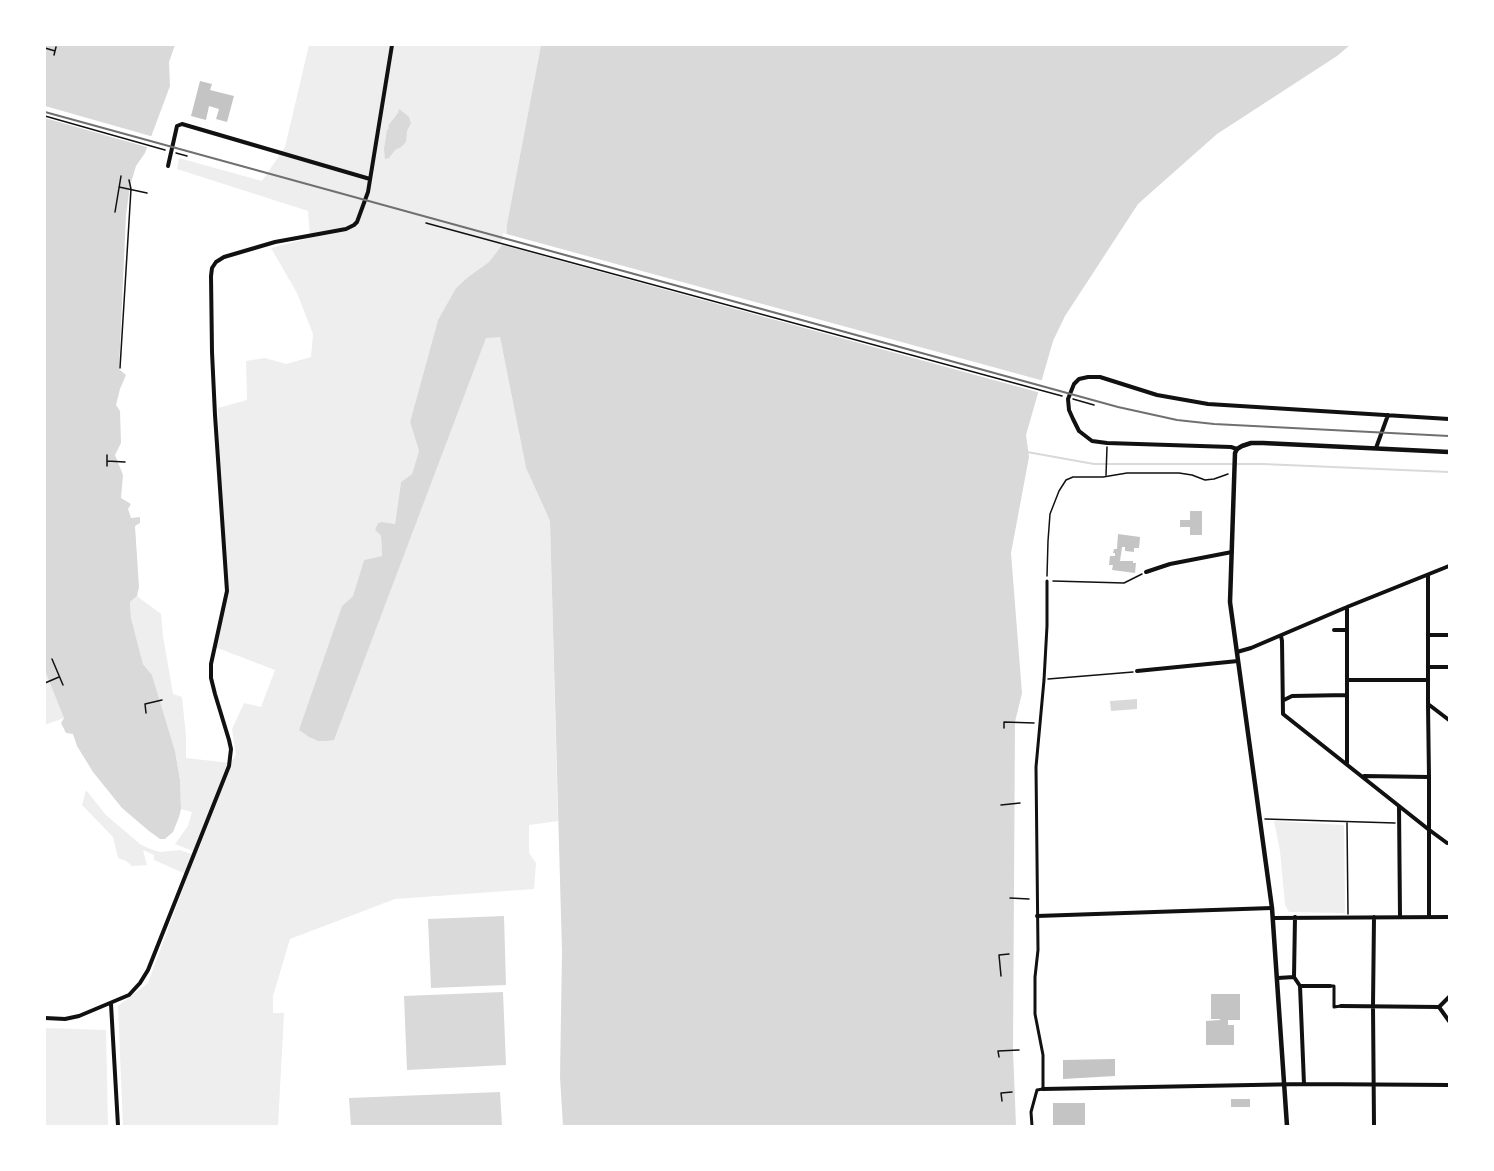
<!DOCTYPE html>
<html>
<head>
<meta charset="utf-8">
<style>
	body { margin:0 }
	#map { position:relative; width:1494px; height:1171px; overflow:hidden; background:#fff; font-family:"Crimson Pro",serif }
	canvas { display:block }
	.frame { position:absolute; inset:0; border:46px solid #fff; pointer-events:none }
</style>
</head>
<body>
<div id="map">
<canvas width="1494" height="1171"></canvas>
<div class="frame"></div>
</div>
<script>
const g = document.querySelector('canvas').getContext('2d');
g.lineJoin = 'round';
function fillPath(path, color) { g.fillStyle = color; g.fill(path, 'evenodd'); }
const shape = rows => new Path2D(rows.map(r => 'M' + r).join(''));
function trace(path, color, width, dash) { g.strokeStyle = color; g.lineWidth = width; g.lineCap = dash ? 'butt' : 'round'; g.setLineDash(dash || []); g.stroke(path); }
fillPath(shape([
	[309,45,541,45,507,224,506,240,489,262,468,277,456,288,438,320,410,422,419,451,412,474,401,482,395,524,382,522,378,523,375,530,381,536,382,556,364,560,353,596,342,606,300,730,309,737,318,741,326,741,334,739,486,337,500,337,526,468,550,521,558,821,529,825,529,853,536,863,534,889,395,899,290,939,273,996,273,1013,284,1013,278,1126,123,1126,118,1006,148,983,188,875,154,860,154,855,143,850,147,865,132,866,126,861,118,858,113,837,82,805,86,790,106,815,140,844,150,849,160,852,180,850,191,854,193,851,175,844,188,826,192,812,181,809,180,780,175,751,152,675,143,664,131,618,130,602,137,596,161,614,163,636,173,694,182,697,186,736,186,758,230,763,236,755,232,729,244,703,261,707,275,670,215,647,227,591,220,480,218,408,247,400,246,361,265,358,286,364,311,357,313,334,297,293,271,248,310,238,308,211,177,169,179,158,262,181,285,147],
	[45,671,64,718,45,725],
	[1274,821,1344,825,1345,913,1289,912,1285,905,1280,851],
	[45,1028,106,1030,108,1126,45,1126]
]), '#eee');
fillPath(shape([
	[45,45,175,45,169,62,170,86,145,153,136,166,130,186,126,215,119,369,126,375,120,389,116,405,120,411,121,443,115,455,123,475,121,498,131,504,128,509,131,518,140,517,140,523,135,526,139,587,137,596,130,602,131,618,143,664,152,675,175,751,180,780,181,809,179,817,173,832,165,839,160,839,149,831,122,808,93,772,77,746,73,734,66,733,61,723,64,718,45,671],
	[541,45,1350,45,1337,56,1217,134,1138,204,1065,316,1053,341,1026,435,1029,457,1011,553,1022,693,1015,722,1013,1050,1016,1126,563,1126,560,1077,562,952,550,521,526,468,500,337,486,338,334,740,326,741,318,741,309,737,299,730,342,606,353,596,364,560,382,556,381,536,375,530,378,523,382,522,395,524,401,482,412,474,419,451,410,422,438,320,456,288,468,277,489,262,506,240,507,224],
	[399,109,409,117,411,123,407,131,406,142,401,147,395,150,389,158,385,159,384,149,387,130,389,128,388,126,398,113],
	[1137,699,1137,709,1111,711,1110,701],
	[504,916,506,985,431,988,428,919],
	[503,992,506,1065,407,1070,404,996],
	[500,1092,502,1126,351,1126,349,1098]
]), '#d9d9d9');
fillPath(shape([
	[45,106,154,137,150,148,45,118],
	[503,233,1044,381,1041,393,499,244,503,239]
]), '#fff');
trace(shape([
	[1027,452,1094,464,1263,464,1449,472]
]), '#d9d9d9', 2);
fillPath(shape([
	[200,81,212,84,210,90,234,96,227,122,216,119,219,109,209,106,206,120,191,116],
	[1190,511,1202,511,1202,535,1190,535,1190,527,1180,527,1180,520,1190,520],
	[1118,534,1140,537,1139,548,1134,548,1134,552,1125,551,1125,547,1122,547,1120,561,1133,561,1133,563,1136,563,1135,573,1112,570,1113,565,1109,565,1110,556,1115,556,1115,553,1113,553,1114,549,1117,549],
	[1211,994,1240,994,1240,1020,1228,1020,1228,1025,1234,1025,1234,1045,1206,1045,1206,1021,1220,1020,1220,1019,1211,1019],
	[1115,1059,1115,1076,1063,1079,1063,1060],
	[1231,1099,1250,1099,1250,1107,1231,1107],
	[1053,1103,1085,1103,1085,1126,1053,1126]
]), '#c4c4c4');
trace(shape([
	[45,48,55,51],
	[54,55,56,47],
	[45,116,165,150],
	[176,153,187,156],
	[119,187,147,193],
	[115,212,121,176],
	[426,223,1062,396],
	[120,368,131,189,129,180],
	[1073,399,1094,405],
	[107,455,107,466],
	[107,461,125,462],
	[1106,475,1107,447],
	[1047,576,1048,541,1050,514,1059,491,1066,480,1073,477,1103,477,1127,473,1179,473,1192,475,1205,480,1214,479,1228,474],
	[1053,581,1124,583,1142,574],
	[52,659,63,685],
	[1048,679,1133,672],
	[45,683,59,677],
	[146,713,145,704,162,700],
	[1004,728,1004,722,1034,723],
	[1001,805,1020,803],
	[1265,819,1395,823],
	[1347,822,1348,914],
	[1010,898,1029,899],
	[1001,976,999,955,1009,954],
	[999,1057,998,1051,1019,1050],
	[1002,1101,1001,1093,1012,1092]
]), '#111', 1.5);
trace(shape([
	[1330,986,1334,986,1334,1007,1341,1006],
	[1032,1126,1031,1112,1037,1090,1043,1089,1043,1055,1035,1014,1035,977,1038,950,1036,767,1044,680,1047,626,1047,581]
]), '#111', 3);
trace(shape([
	[168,166,177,126,182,124,370,179],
	[1376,448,1388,415],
	[1237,449,1231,447,1107,443,1092,441,1079,431,1073,419,1069,410,1068,399,1074,384,1079,379,1088,377,1100,377,1157,395,1208,404,1449,419],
	[1146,572,1170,564,1232,552],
	[1428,575,1428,704,1449,720],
	[1347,607,1347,695],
	[1334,630,1347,630],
	[1428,635,1449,635],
	[1281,636,1282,641,1283,714,1428,829,1447,843,1449,843],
	[1237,652,1251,648,1347,607,1449,566],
	[1428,667,1449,667],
	[1137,671,1238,661],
	[1347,680,1428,680],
	[1284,700,1292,696,1347,695,1347,763],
	[1428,705,1429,777],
	[1364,776,1429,777,1429,917],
	[1399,806,1400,917],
	[1037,916,1272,908],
	[1295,917,1294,977,1300,986,1304,1084],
	[1273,918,1449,917],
	[1278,978,1294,977],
	[1300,986,1330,986],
	[1449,997,1439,1007,1449,1021],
	[111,1004,118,1126],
	[1341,1006,1439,1007],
	[45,1018,65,1019,79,1016,129,995,140,983,148,970,229,766,231,749,229,740,215,694,211,678,211,664,227,591,215,415,212,352,211,276,212,268,216,262,224,257,275,242,346,229,354,225,357,222,368,192,392,45],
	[1043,1089,1304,1084,1449,1085],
	[1374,1126,1373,1006,1374,917]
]), '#111', 4);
trace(shape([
	[1287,1126,1272,908,1230,602,1235,453,1237,449,1242,446,1251,443,1263,443,1449,452]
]), '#111', 4.5);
trace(shape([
	[45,112,1118,407,1177,420,1214,424,1449,436]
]), '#707070', 2);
</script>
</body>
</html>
